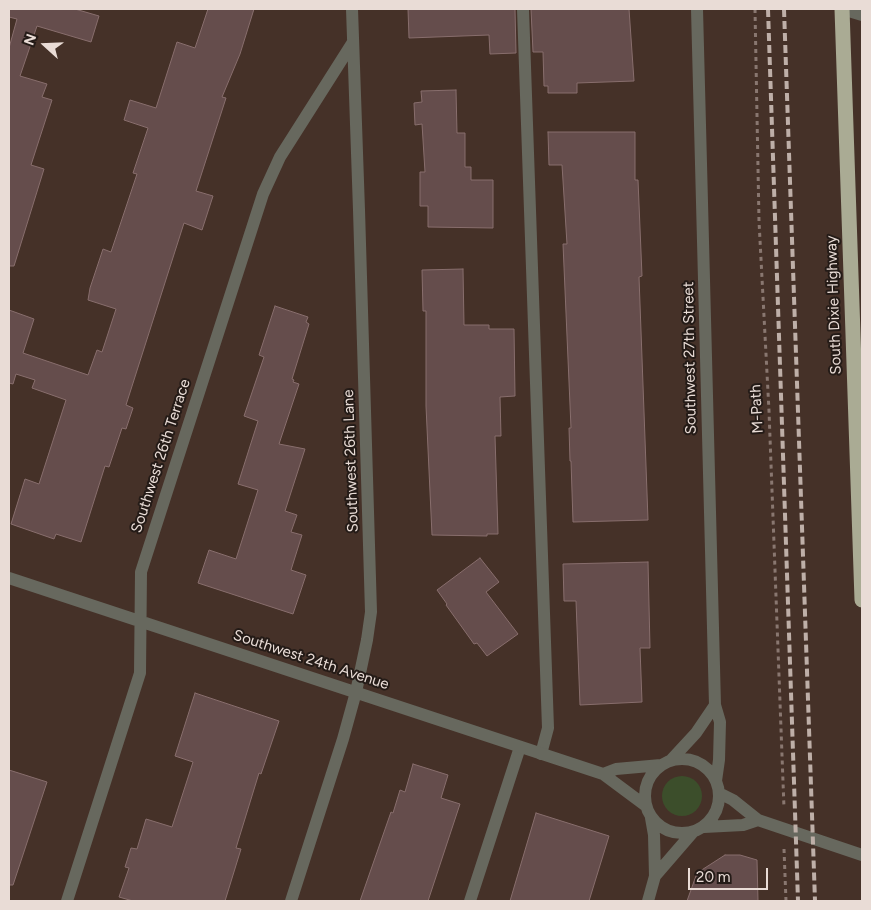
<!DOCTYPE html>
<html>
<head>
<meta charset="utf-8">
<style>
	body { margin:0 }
	#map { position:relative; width:871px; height:910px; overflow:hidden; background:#453128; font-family:Figtree,sans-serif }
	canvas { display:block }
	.frame { position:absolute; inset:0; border:10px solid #e9dcd6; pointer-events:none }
	.north { position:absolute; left:20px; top:20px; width:50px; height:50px; -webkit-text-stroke:4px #241b17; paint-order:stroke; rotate:290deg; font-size:14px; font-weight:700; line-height:20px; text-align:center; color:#e9dcd6 }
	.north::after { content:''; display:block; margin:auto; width:18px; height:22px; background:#e9dcd6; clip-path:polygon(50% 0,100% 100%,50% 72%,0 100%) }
	.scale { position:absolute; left:688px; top:868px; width:80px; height:22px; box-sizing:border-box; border:2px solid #e9dcd6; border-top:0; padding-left:6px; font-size:15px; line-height:18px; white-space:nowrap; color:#e9dcd6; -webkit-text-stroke:4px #241b17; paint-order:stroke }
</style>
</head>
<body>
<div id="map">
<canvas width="871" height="910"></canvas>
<div class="frame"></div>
<div class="north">N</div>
<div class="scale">20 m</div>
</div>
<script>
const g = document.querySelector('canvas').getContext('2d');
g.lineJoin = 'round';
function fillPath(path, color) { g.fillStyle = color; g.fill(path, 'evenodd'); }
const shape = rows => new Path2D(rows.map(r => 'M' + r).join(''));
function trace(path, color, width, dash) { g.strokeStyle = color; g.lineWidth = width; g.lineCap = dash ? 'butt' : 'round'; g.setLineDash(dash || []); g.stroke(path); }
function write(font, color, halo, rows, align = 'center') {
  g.font = font + ' Figtree,sans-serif'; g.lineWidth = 4; g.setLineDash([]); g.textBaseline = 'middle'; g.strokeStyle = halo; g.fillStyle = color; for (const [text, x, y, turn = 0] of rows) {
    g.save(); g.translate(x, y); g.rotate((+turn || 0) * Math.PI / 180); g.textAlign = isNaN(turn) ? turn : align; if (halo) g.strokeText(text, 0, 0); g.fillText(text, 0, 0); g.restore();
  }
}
fillPath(shape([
	'662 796a20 20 0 1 1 40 0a20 20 0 1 1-40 0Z'
]), '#3c4e2b');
const building = shape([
	[9,9,75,9,99,16,91,42,37,26,20,76,47,84,42,97,52,100,31,165,44,169,14,266,9,266,9,48,17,19,9,17,9,9],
	[208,9,254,9,240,54,222,97,226,98,196,191,213,196,202,230,184,223,126,405,133,408,126,429,122,428,109,467,105,466,81,542,56,534,54,539,11,524,25,479,39,484,66,400,32,388,35,380,16,374,13,384,9,383,9,310,34,319,23,353,88,375,97,350,102,352,116,309,88,300,90,288,103,249,111,252,137,174,133,173,148,128,124,120,130,100,156,108,177,42,195,48,208,9],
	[408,9,515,9,516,53,490,54,489,35,409,38,408,9],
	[531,9,629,9,634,81,577,83,577,93,548,93,548,86,544,86,543,52,533,52,531,9],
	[456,90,457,133,465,133,465,167,471,167,471,180,493,180,493,228,428,227,428,206,420,206,420,172,425,172,422,124,415,125,414,103,422,102,421,91,456,90],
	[548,132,635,132,635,180,638,180,642,276,639,277,648,520,573,522,571,461,570,461,569,428,571,428,563,244,567,244,562,165,549,165,548,132],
	[463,269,464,325,489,325,489,329,514,329,515,396,500,397,501,436,495,436,498,534,487,534,487,536,432,535,426,406,426,311,423,311,422,270,463,269],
	[275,306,308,317,306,322,309,324,292,379,294,380,293,382,299,384,279,444,305,449,285,511,297,515,291,532,302,535,291,570,306,575,293,614,198,583,209,550,236,559,258,490,238,484,258,421,244,416,264,357,259,355,275,306],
	[480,558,499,582,486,592,518,634,487,656,477,643,474,644,446,605,447,604,437,590,480,558],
	[648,562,650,648,640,648,642,702,580,705,576,601,564,601,563,564,648,562],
	[195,693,279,721,261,774,259,773,236,848,241,849,225,901,133,901,119,897,129,868,125,867,131,848,137,849,146,819,172,827,193,762,175,756,195,693],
	[413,764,448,775,441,798,460,804,428,901,360,901,391,812,393,813,400,790,405,792,413,764],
	[9,770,47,782,13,885,9,885,9,770],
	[536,813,609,836,589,901,510,901,536,813],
	[725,855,740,855,757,860,758,901,687,901,697,873,725,855]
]);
fillPath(building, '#654d4c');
trace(building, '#886e6d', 1);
trace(shape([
	[755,9,759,221,769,411,784,808],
	[784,849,786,901]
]), '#897770', 3, [4, 4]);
trace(shape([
	[523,9,548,728,541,754],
	[470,901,520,747]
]), '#67685e', 12);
trace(shape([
	[697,9,715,705,720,722,719,760,716,781],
	[842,9,862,15],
	[9,578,603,774,646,806],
	'645 796a37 37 0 1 1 74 0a37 37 0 1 1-74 0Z',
	[671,760,696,733,715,705],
	[603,774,616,769,661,765],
	[719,793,733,800,758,820,862,855],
	[704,827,743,825,758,820],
	[655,876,693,832],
	[67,901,140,673,141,572,263,194,280,157,353,42],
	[291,901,343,739,356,692,367,640,371,612,359,210,352,9],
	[648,901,655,876,654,835,651,818]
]), '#67685e', 12);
trace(shape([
	[842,9,862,600]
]), '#aaab94', 15);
trace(shape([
	[768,9,798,901],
	[784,9,815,901]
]), '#beafa8', 4, [8, 4]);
write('15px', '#e9dcd6', '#241b17', [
	["South Dixie Highway",834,305,-92],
	["Southwest 27th Street",690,358,-91],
	["M-Path",757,409,-93],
	["Southwest 26th Terrace",161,456,-72],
	["Southwest 26th Lane",351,461,-92],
	["Southwest 24th Avenue",311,660,18]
]);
</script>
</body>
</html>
